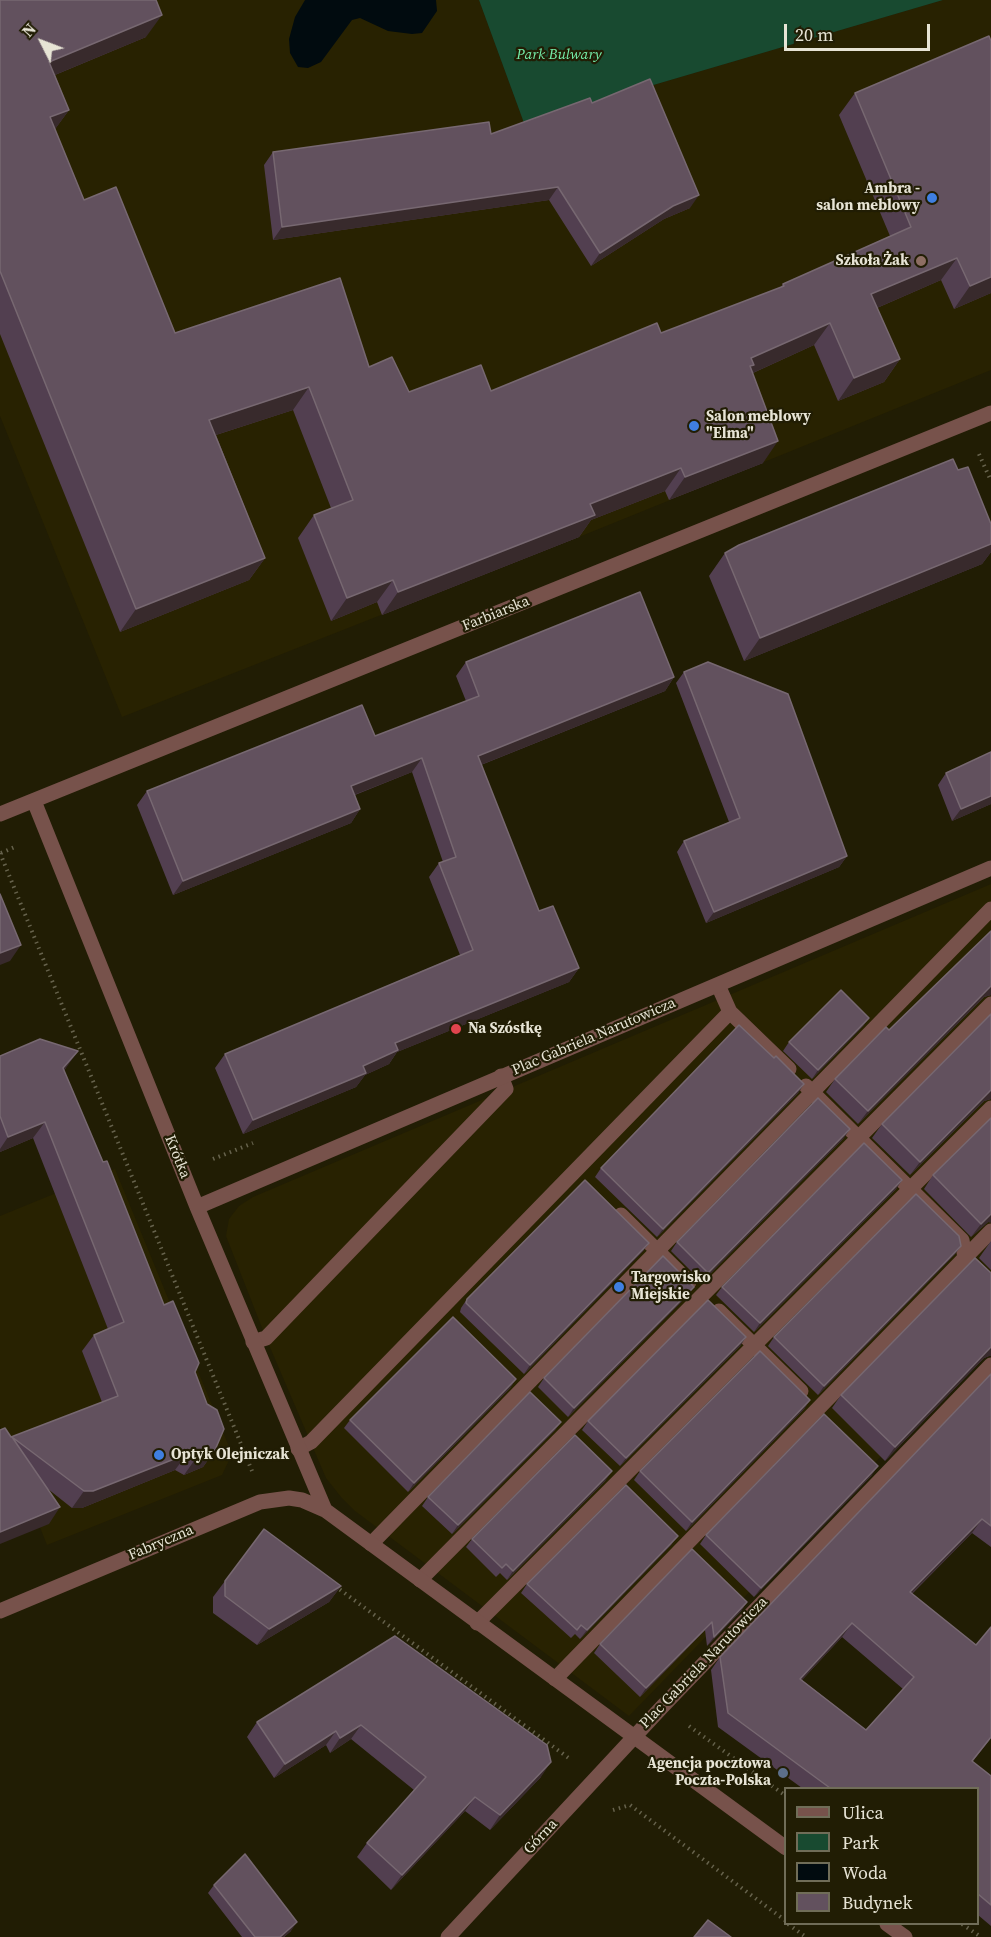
<!DOCTYPE html>
<html>
<head>
<meta charset="utf-8">
<style>
	body { margin:0 }
	#map { position:relative; width:991px; height:1937px; overflow:hidden; background:#211d04; font-family:"Source Serif 4",serif }
	canvas { display:block }
	.legend { position:absolute; left:784px; top:1787px; width:195px; height:138px; box-sizing:border-box; background:#211d04; border:2px solid #706d58; margin:0; padding:8px 10px; list-style:none; font-size:18px; color:#e7e4d5 }
	.legend li { display:flex; align-items:center; gap:12px; height:30px }
	.legend b { width:30px; border:2px solid #706d58 }
	.north { position:absolute; left:12px; top:12px; width:60px; height:60px; -webkit-text-stroke:4px #211d04; paint-order:stroke; rotate:312deg; font-size:16px; font-weight:700; line-height:24px; text-align:center; color:#e7e4d5 }
	.north::after { content:''; display:block; margin:auto; width:21px; height:27px; background:#e7e4d5; clip-path:polygon(50% 0,100% 100%,50% 72%,0 100%) }
	.scale { position:absolute; left:784px; top:24px; width:146px; height:27px; box-sizing:border-box; border:3px solid #e7e4d5; border-top:0; padding-left:8px; font-size:18px; line-height:21px; white-space:nowrap; color:#e7e4d5; -webkit-text-stroke:4px #211d04; paint-order:stroke }
</style>
</head>
<body>
<div id="map">
<canvas width="991" height="1937"></canvas>
<ul class="legend">
<li><b style="height:8px;background:#77524b"></b>Ulica</li>
<li><b style="height:16px;background:#184a30"></b>Park</li>
<li><b style="height:16px;background:#010b0f"></b>Woda</li>
<li><b style="height:16px;background:#62515e"></b>Budynek</li>
</ul>
<div class="north">N</div>
<div class="scale">20 m</div>
</div>
<script>
const g = document.querySelector('canvas').getContext('2d');
g.lineJoin = 'round';
function fillPath(path, color) { g.fillStyle = color; g.fill(path, 'evenodd'); }
const shape = rows => new Path2D(rows.map(r => 'M' + r).join(''));
function trace(path, color, width, dash) { g.strokeStyle = color; g.lineWidth = width; g.lineCap = dash ? 'butt' : 'round'; g.setLineDash(dash || []); g.stroke(path); }
function write(font, color, halo, rows, align = 'center') {
  g.font = font + ' "Source Serif 4",serif'; g.lineWidth = 4.5; g.setLineDash([]); g.textBaseline = 'middle'; g.strokeStyle = halo; g.fillStyle = color; for (const [text, x, y, turn = 0] of rows) {
    g.save(); g.translate(x, y); g.rotate((+turn || 0) * Math.PI / 180); g.textAlign = isNaN(turn) ? turn : align; if (halo) g.strokeText(text, 0, 0); g.fillText(text, 0, 0); g.restore();
  }
}
fillPath(shape([
	[0,0,479,0,524,123,943,0,991,0,991,370,579,537,122,717,0,416],
	[991,884,991,1343,629,1716,355,1511,341,1497,326,1478,266,1338,226,1236,229,1219,239,1206,253,1197],
	[115,1169,232,1454,222,1475,47,1545,0,1426,0,1216]
]), '#282201');
fillPath(shape([
	[479,0,943,0,524,123]
]), '#184a30');
fillPath(shape([
	[305,0,436,0,437,11,422,33,412,34,388,31,360,18,352,20,321,62,308,68,298,67,290,53,289,39,295,17]
]), '#010b0f');
trace(shape([
	[979,454,991,481],
	[0,853,252,1471],
	[1,853,17,846],
	[213,1159,253,1143],
	[335,1586,570,1759],
	[689,1726,786,1796],
	[613,1810,630,1805,786,1921],
	[788,1924,806,1937],
	[962,1924,981,1937]
]), '#66624c', 4, [1.5, 4.5]);
trace(shape([
	[718,985,730,1012,789,1069],
	[806,1086,962,1240,965,1258,991,1283],
	[621,1215,689,1282],
	[719,1311,801,1391],
	[253,1342,266,1338,506,1089,501,1076],
	[298,1449,311,1442,730,1012],
	[371,1544,991,909],
	[420,1580,991,1004],
	[477,1623,991,1108],
	[555,1679,991,1231]
]), '#77524b', 15);
trace(shape([
	[34,801,197,1207,325,1510],
	[0,814,991,413],
	[197,1207,991,868],
	[0,1611,260,1502,289,1498,302,1500,325,1510,786,1848],
	[887,1924,905,1937],
	[448,1937,662,1707,991,1365]
]), '#77524b', 15);
fillPath(shape([
	[0,0,146,37,55,75,69,110,55,129,84,200,175,333,369,367,409,392,491,391,661,333,780,288,783,284,890,236,839,115,855,93,991,41,991,293,954,309,941,280,877,308,900,359,884,382,838,401,814,345,753,373,763,463,669,500,665,491,591,520,579,537,382,615,377,602,331,621,298,538,314,515,331,508,293,410,216,435,265,558,249,580,120,632,0,334],
	[592,103,690,208,664,219,591,266,549,200,273,240,264,165,273,152,491,134],
	[958,470,991,524,991,552,982,564,744,661,709,576,725,553],
	[466,662,674,677,665,691,481,765,539,911,579,968,569,982,397,1052,389,1064,365,1075,356,1087,243,1134,215,1068,225,1054,460,955,429,877,439,863,443,862,412,772,355,795,360,809,351,823,173,895,137,805,147,791,375,736,466,701,456,676],
	[684,672,847,856,839,867,706,923,677,852,684,841,729,822,676,683],
	[946,773,991,804,952,821,938,785],
	[991,931,991,995,984,997,858,1124,826,1092,835,1079,889,1030],
	[991,1014,991,1099,984,1101,910,1175,872,1138,882,1124],
	[869,1018,863,1026,812,1079,783,1051,789,1042],
	[0,1056,66,1068,64,1070,164,1305,195,1372,215,1450,203,1467,184,1475,175,1470,82,1508,72,1508,48,1489,49,1524,11,1437,102,1402,82,1351,94,1335,108,1329,33,1138,0,1152],
	[774,1058,804,1084,798,1093,657,1237,595,1177,601,1168],
	[844,1138,702,1282,671,1251,677,1242],
	[933,1175,988,1222,971,1237,924,1189],
	[902,1180,896,1189,754,1332,716,1295,722,1287],
	[991,1241,991,1270,979,1258],
	[649,1243,643,1251,524,1374,460,1312,461,1308,467,1299],
	[961,1246,955,1254,818,1395,768,1346,774,1337],
	[991,1273,991,1356,989,1356,984,1358,885,1461,832,1408,841,1395],
	[694,1287,688,1295,568,1417,538,1387,544,1378],
	[746,1337,740,1346,620,1466,582,1430,588,1421],
	[991,1374,991,1547,972,1533,912,1594,976,1645,991,1627,991,1738,972,1762,991,1776,991,1926,978,1915,978,1788,802,1788,718,1727,711,1670,720,1657],
	[842,1637,903,1689,866,1730,802,1680],
	[516,1379,510,1388,408,1492,344,1428,350,1420],
	[810,1400,804,1409,686,1531,634,1480,640,1471],
	[561,1422,555,1430,452,1534,422,1506,428,1497],
	[872,1475,754,1597,700,1544,706,1535],
	[606,1480,507,1580,500,1573,496,1577,466,1547,472,1539],
	[672,1544,580,1639,575,1634,571,1638,521,1593,527,1584],
	[225,1581,341,1586,329,1602,257,1645,213,1613,213,1597],
	[747,1602,741,1611,707,1646,705,1630,640,1697,594,1653,600,1644],
	[395,1636,541,1777,490,1830,465,1811,391,1890,357,1857,367,1843,414,1790,351,1739,330,1753,326,1745,274,1778,247,1737,257,1722],
	[214,1885,291,1931,284,1937,242,1937,208,1893]
]), '#523f50');
fillPath(shape([
	[162,15,146,37,33,84,49,62],
	[69,110,53,132,50,117],
	[558,187,549,200,273,240,282,227],
	[699,195,690,208,664,219,591,266,600,253,673,206],
	[957,258,941,280,856,317,871,294],
	[991,277,991,293,954,309,970,286],
	[830,323,814,345,746,376,751,358],
	[900,359,884,382,838,401,854,378],
	[309,387,293,410,194,442,209,420],
	[778,441,763,463,669,500,685,477],
	[681,468,665,491,591,520,579,537,382,615,398,592,590,504],
	[991,544,991,552,982,564,744,661,760,638],
	[265,558,249,580,120,632,136,609],
	[393,580,377,602,331,621,347,598],
	[674,677,665,691,468,770,478,756],
	[422,758,412,772,341,800,351,786],
	[991,796,991,804,952,821,961,809],
	[360,809,351,823,173,895,183,881],
	[847,856,839,867,706,923,714,912],
	[21,945,10,961,0,965,0,953],
	[579,968,569,982,397,1052,389,1064,365,1075,356,1087,243,1134,253,1120,363,1066,395,1043],
	[991,986,991,995,984,997,858,1124,868,1111],
	[869,1018,863,1026,812,1079,818,1070],
	[78,1051,66,1068,52,1084,63,1068],
	[804,1084,798,1093,657,1237,663,1229],
	[991,1090,991,1099,984,1101,910,1175,920,1162],
	[45,1122,33,1138,0,1152,0,1149,8,1137],
	[850,1129,844,1138,702,1282,708,1273],
	[902,1180,896,1189,754,1332,760,1323],
	[991,1214,991,1223,988,1222,971,1237,981,1224],
	[649,1243,643,1251,524,1374,530,1365],
	[961,1246,955,1254,818,1395,824,1386],
	[694,1287,688,1295,568,1417,574,1408],
	[746,1337,740,1346,620,1466,626,1458],
	[991,1347,991,1356,989,1356,984,1358,885,1461,895,1447],
	[516,1379,510,1388,408,1492,414,1483],
	[810,1400,804,1409,686,1531,692,1522],
	[561,1422,555,1430,452,1534,458,1525],
	[215,1450,203,1467,184,1475,196,1458],
	[187,1454,175,1470,82,1508,72,1508,84,1491],
	[878,1466,872,1475,754,1597,761,1588],
	[612,1471,606,1480,507,1580,513,1571],
	[60,1507,49,1524,0,1544,0,1532],
	[982,1519,972,1533,900,1605,910,1592],
	[678,1536,672,1544,580,1639,587,1630],
	[341,1586,329,1602,257,1645,269,1629],
	[747,1602,741,1611,707,1646,714,1637],
	[712,1622,705,1630,640,1697,646,1688],
	[852,1623,842,1637,790,1693,800,1679],
	[361,1725,351,1739,330,1753,340,1738],
	[336,1731,326,1745,274,1778,285,1764],
	[991,1737,991,1738,962,1775,972,1761],
	[551,1762,541,1777,490,1830,500,1815],
	[475,1797,465,1811,391,1890,402,1875],
	[297,1922,291,1931,284,1937,280,1937]
]), '#382a2c');
const building = shape([
	[0,0,156,0,162,15,49,62,69,110,50,117,84,200,116,187,175,333,340,278,369,367,392,357,409,392,481,365,491,391,657,323,661,333,784,286,783,284,911,227,855,93,989,36,991,41,991,277,970,286,957,258,871,294,900,359,854,378,830,323,751,358,754,365,750,366,778,441,685,477,681,468,590,504,595,515,398,592,393,580,347,598,314,515,353,500,309,387,209,420,265,558,136,609,0,271,0,0],
	[650,79,699,195,673,206,600,253,558,187,282,227,273,152,489,122,491,134,590,98,592,103,650,79],
	[953,459,958,470,968,467,991,524,991,544,760,638,725,553,739,545,953,459],
	[640,592,674,677,478,756,539,911,553,906,579,968,395,1043,398,1050,363,1066,366,1073,253,1120,225,1054,473,950,439,863,456,857,422,758,351,786,360,809,183,881,147,791,362,705,375,736,479,696,466,662,640,592],
	[708,662,788,694,847,856,714,912,684,841,740,818,684,672,708,662],
	[991,752,991,796,961,809,946,773,991,752],
	[0,894,21,945,0,953,0,894],
	[991,931,991,986,868,1111,835,1079,886,1027,889,1030,991,931],
	[841,990,869,1018,818,1070,789,1042,841,990],
	[991,1014,991,1090,920,1162,882,1124,991,1014],
	[739,1025,774,1058,776,1056,804,1084,663,1229,601,1168,739,1025],
	[40,1039,78,1051,63,1068,103,1162,107,1161,164,1305,173,1301,199,1363,195,1372,207,1404,217,1410,224,1429,215,1450,196,1458,187,1454,93,1491,84,1491,12,1437,60,1507,0,1532,0,1430,5,1428,11,1437,118,1396,94,1335,124,1322,45,1122,8,1137,0,1116,0,1056,40,1039],
	[818,1098,850,1129,708,1273,677,1242,818,1098],
	[991,1118,991,1214,981,1224,933,1175,991,1118],
	[864,1143,902,1180,760,1323,722,1287,864,1143],
	[585,1180,649,1243,530,1365,466,1303,467,1299,585,1180],
	[916,1194,959,1236,961,1246,824,1386,774,1337,916,1194],
	[663,1256,694,1287,574,1408,544,1378,663,1256],
	[975,1258,991,1273,991,1347,895,1447,841,1395,975,1258],
	[708,1300,746,1337,626,1458,588,1421,708,1300],
	[453,1317,516,1379,414,1483,350,1420,453,1317],
	[760,1351,810,1400,692,1522,640,1471,760,1351],
	[991,1374,991,1526,982,1519,910,1592,976,1645,991,1627,991,1737,972,1761,991,1776,991,1905,978,1894,978,1788,830,1788,728,1713,720,1657,991,1374],
	[852,1623,914,1677,866,1730,800,1679,852,1623],
	[530,1392,561,1422,458,1525,428,1497,530,1392],
	[824,1414,878,1466,761,1588,706,1535,824,1414],
	[575,1435,612,1471,513,1571,506,1564,502,1568,472,1539,575,1435],
	[626,1485,678,1536,587,1630,581,1625,577,1630,527,1584,626,1485],
	[264,1529,341,1586,269,1629,225,1596,225,1581,264,1529],
	[692,1549,747,1602,714,1637,712,1622,646,1688,600,1644,692,1549],
	[395,1636,547,1745,551,1762,500,1815,475,1797,402,1875,367,1843,426,1777,361,1725,340,1738,336,1731,285,1764,257,1722,395,1636],
	[245,1854,297,1922,280,1937,255,1937,214,1885,245,1854],
	[708,1920,731,1937,694,1937,708,1920]
]);
fillPath(building, '#62515e');
trace(building, '#776871', 1.5);
for (const [x, y, r, color] of [
	[932,198,6,"#3f7fe0"],
	[921,261,6,"#8d6e63"],
	[694,426,6,"#3f7fe0"],
	[456,1029,6,"#e0444e"],
	[619,1287,6,"#3f7fe0"],
	[159,1455,6,"#3f7fe0"],
	[783,1773,6,"#5c6f8a"]
]) { const dot = new Path2D(); dot.arc(x, y, r, 0, 2 * Math.PI); g.fillStyle = color; g.fill(dot); trace(dot, '#211d04', 2); }
write('italic 15px', '#74eca9', '#211d04', [
	["Park Bulwary",559,55]
]);
write('bold 15px', '#e7e4d5', '#211d04', [
	["Ambra -",920,189,"right"],
	["salon meblowy",920,206,"right"],
	["Szkoła Żak",909,261,"right"],
	["Salon meblowy",706,417],
	["\"Elma\"",706,434],
	["Na Szóstkę",468,1029],
	["Targowisko",631,1278],
	["Miejskie",631,1295],
	["Optyk Olejniczak",171,1455],
	["Agencja pocztowa",771,1764,"right"],
	["Poczta-Polska",771,1781,"right"]
], 'left');
write('15px', '#e7e4d5', '#211d04', [
	["Farbiarska",496,614,-22],
	["Plac Gabriela Narutowicza",594,1037,-23],
	["Krótka",177,1157,68],
	["Fabryczna",161,1543,-23],
	["Plac Gabriela Narutowicza",704,1663,-46],
	["Górna",541,1837,-47]
]);
</script>
</body>
</html>
